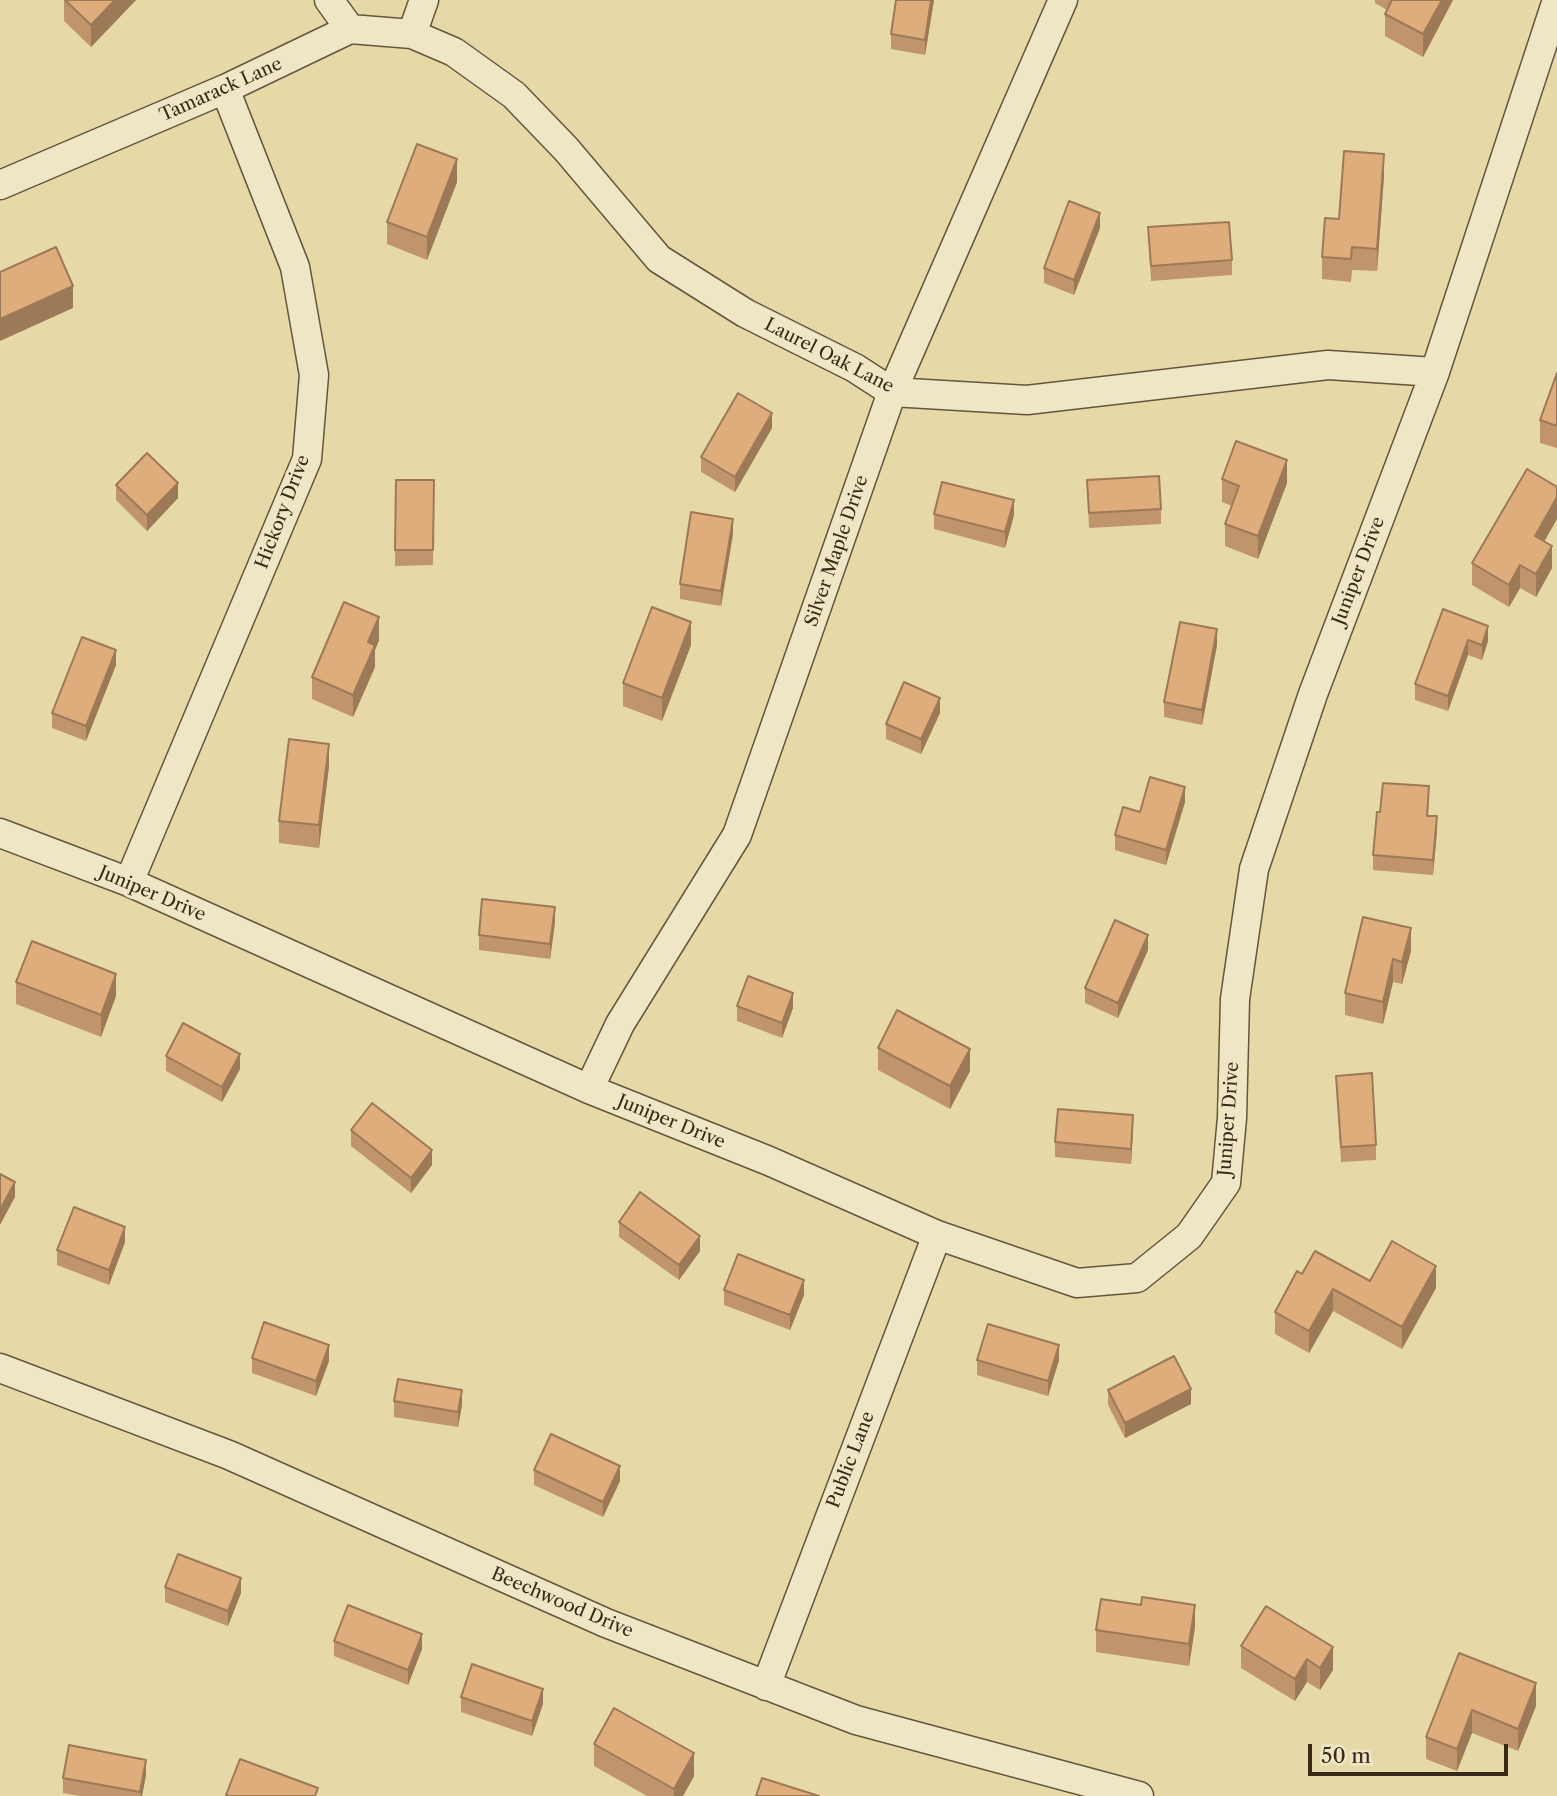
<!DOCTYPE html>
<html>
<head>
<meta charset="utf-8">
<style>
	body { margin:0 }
	#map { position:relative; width:1557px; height:1796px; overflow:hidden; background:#e7d9a7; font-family:"Libre Caslon Text",serif }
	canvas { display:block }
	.scale { position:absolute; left:1308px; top:1744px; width:200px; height:32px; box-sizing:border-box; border:4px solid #382918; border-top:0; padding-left:9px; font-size:21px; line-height:24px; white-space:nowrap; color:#382918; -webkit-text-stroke:5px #efe6c6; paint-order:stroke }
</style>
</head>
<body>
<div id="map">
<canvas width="1557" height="1796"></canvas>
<div class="scale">50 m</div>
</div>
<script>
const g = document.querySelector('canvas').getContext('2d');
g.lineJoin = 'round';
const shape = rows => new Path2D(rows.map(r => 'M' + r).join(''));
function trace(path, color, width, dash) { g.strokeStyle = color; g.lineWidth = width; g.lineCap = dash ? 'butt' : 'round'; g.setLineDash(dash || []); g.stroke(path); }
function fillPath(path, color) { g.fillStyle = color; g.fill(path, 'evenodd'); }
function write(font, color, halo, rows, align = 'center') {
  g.font = font + ' "Libre Caslon Text",serif'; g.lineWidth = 6; g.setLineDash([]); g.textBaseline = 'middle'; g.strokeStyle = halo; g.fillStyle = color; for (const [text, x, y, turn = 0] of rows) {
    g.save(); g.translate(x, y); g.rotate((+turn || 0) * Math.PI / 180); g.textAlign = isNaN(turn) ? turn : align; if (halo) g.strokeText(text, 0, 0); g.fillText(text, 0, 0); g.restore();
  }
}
const minor = shape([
	[329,0,350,29],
	[412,34,454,52,514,95,566,149,659,259,745,313,855,368,892,392,1027,400,1328,365,1435,372],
	[0,185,225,89,350,29,412,34,424,0],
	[0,833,129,882,589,1089,769,1161,937,1235,1077,1283,1137,1278,1189,1236,1226,1183,1232,1118,1235,999,1254,869,1313,694,1435,372,1557,0],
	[129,882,307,459,314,375,295,267,225,89],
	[589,1089,620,1024,737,835,892,392,1063,0],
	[0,1368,229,1455,606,1623,856,1720,1139,1796],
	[766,1686,937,1235]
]);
trace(minor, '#64553c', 31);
trace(minor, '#efe6c6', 28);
fillPath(shape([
	[64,0,136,0,91,47,64,21],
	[896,0,934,0,925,55,891,49,891,34],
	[1375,0,1453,0,1423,57,1385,36,1385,14,1387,10,1375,3],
	[1384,176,1377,271,1352,270,1351,282,1322,279,1322,257,1339,219],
	[457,182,427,260,387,244,387,222],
	[1148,227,1232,260,1232,275,1151,281],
	[1100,228,1074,295,1044,283,1044,268],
	[1557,373,1557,448,1540,443,1540,420],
	[772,428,735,492,701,472,701,457],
	[1222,479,1287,483,1258,559,1225,546,1225,524,1232,506,1222,502],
	[396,480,434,480,433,565,395,566],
	[1087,480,1161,509,1161,524,1089,528],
	[116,485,178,498,147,531,116,500],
	[934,514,1014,515,1005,548,934,529],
	[1557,519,1544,541,1552,568,1536,597,1520,588,1509,607,1472,585,1472,563],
	[733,534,721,606,680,599,680,584],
	[1443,609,1488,641,1482,660,1468,655,1448,711,1415,700,1415,684],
	[379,640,375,650,375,667,353,717,312,699,312,677],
	[691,645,662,721,623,706,623,683],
	[1217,645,1202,725,1164,717,1164,702],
	[116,665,86,741,52,728,52,713],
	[940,713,921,754,886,739,886,724],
	[329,766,319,848,279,843,279,821],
	[1185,802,1166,865,1115,850,1115,835,1140,812],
	[1429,802,1428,816,1437,831,1433,875,1373,870,1373,855,1380,812],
	[1363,917,1411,951,1402,984,1393,982,1383,1024,1345,1015,1345,993],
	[555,922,550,959,479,950,479,935],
	[1148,950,1118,1018,1085,1003,1085,988],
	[16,982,116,996,101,1037,16,1004],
	[737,1006,793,1008,782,1038,737,1021],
	[878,1048,970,1071,950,1109,878,1070],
	[166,1056,240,1069,222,1102,166,1071],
	[1336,1076,1376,1145,1376,1160,1341,1162],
	[351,1130,432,1165,411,1193,351,1146],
	[1133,1130,1131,1164,1055,1157,1055,1142],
	[619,1222,700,1251,679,1280,619,1237],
	[125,1242,109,1285,57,1265,57,1250],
	[1302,1274,1370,1281,1436,1288,1402,1349,1333,1311,1309,1353,1275,1334,1275,1312],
	[724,1290,804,1295,790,1330,724,1305],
	[252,1358,329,1361,316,1396,252,1373],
	[977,1360,1059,1360,1048,1396,977,1375],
	[1108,1390,1191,1404,1125,1438,1108,1405],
	[394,1401,462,1405,458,1427,394,1417],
	[534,1470,620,1481,603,1517,534,1485],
	[165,1587,241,1593,228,1626,165,1602],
	[1266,1606,1333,1670,1320,1690,1307,1682,1295,1701,1241,1668,1241,1646],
	[1195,1627,1189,1666,1096,1652,1096,1630],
	[334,1641,422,1649,408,1685,334,1656],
	[1459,1653,1536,1706,1518,1751,1472,1733,1457,1771,1426,1759,1426,1737],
	[461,1697,543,1704,532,1736,461,1712],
	[594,1744,694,1776,683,1796,647,1796,594,1766],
	[146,1775,142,1796,80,1796,63,1793,63,1778]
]), '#c0956b');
fillPath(shape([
	[115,0,136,0,91,47,91,25],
	[931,0,934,0,925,55,925,40],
	[1442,0,1453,0,1423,57,1423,34],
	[1384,154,1384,176,1377,271,1377,249],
	[457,159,457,182,427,260,427,237],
	[1100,213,1100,228,1074,295,1074,280],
	[73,286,73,308,0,341,0,319],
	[772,413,772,428,735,492,735,477],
	[1287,460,1287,483,1258,559,1258,536],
	[178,483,178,498,147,531,147,515],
	[1557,497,1557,519,1535,558,1535,536],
	[1014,500,1014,515,1005,548,1005,532],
	[733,519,733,534,721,606,721,591],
	[1552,546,1552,568,1536,597,1536,574],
	[1520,565,1520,588,1509,607,1509,585],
	[379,617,379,640,375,650,375,667,353,717,353,695,368,642],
	[691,622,691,645,662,721,662,698],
	[1488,626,1488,641,1482,660,1482,645],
	[1217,629,1217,645,1202,725,1202,710],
	[1468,640,1468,655,1448,711,1448,696],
	[116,650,116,665,86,741,86,726],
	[940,698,940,713,921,754,921,739],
	[329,744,329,766,319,848,319,825],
	[1185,787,1185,802,1166,865,1166,850],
	[1437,816,1437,831,1433,875,1433,860],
	[555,907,555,922,550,959,550,944],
	[1411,928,1411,951,1402,984,1402,962],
	[1148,935,1148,950,1118,1018,1118,1003],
	[1393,959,1393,982,1383,1024,1383,1002],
	[116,974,116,996,101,1037,101,1015],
	[793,993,793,1008,782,1038,782,1023],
	[970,1049,970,1071,950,1109,950,1086],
	[240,1054,240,1069,222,1102,222,1087],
	[1133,1115,1133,1130,1131,1164,1131,1149],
	[432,1150,432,1165,411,1193,411,1178],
	[15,1182,15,1197,0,1225,0,1210],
	[125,1227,125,1242,109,1285,109,1270],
	[700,1236,700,1251,679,1280,679,1265],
	[1436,1266,1436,1288,1402,1349,1402,1327],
	[804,1280,804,1295,790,1330,790,1315],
	[1333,1289,1333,1311,1309,1353,1309,1331],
	[329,1345,329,1361,316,1396,316,1381],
	[1059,1345,1059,1360,1048,1396,1048,1381],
	[1191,1389,1191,1404,1125,1438,1125,1423],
	[462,1390,462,1405,458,1427,458,1412],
	[620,1466,620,1481,603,1517,603,1502],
	[241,1578,241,1593,228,1626,228,1611],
	[1195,1605,1195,1627,1189,1666,1189,1644],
	[422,1634,422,1649,408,1685,408,1670],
	[1333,1647,1333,1670,1320,1690,1320,1668],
	[1307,1659,1307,1682,1295,1701,1295,1679],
	[1536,1683,1536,1706,1518,1751,1518,1729],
	[543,1689,543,1704,532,1736,532,1721],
	[1472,1710,1472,1733,1457,1771,1457,1749],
	[694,1753,694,1776,683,1796,674,1796,674,1789],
	[146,1760,146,1775,142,1796,140,1796]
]), '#9c7957');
const building = shape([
	[65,0,115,0,91,25,65,0],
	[896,0,931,0,925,40,891,34,896,0],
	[1392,0,1442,0,1423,34,1385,14,1392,0],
	[417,144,457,159,427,237,387,222,417,144],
	[1344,151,1384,154,1377,249,1352,247,1351,259,1322,257,1325,218,1339,219,1344,151],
	[1069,201,1100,213,1074,280,1044,268,1069,201],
	[1229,222,1232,260,1151,266,1148,227,1229,222],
	[56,247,73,286,0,319,0,272,56,247],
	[1557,373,1557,426,1540,420,1557,373],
	[738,393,772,413,735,477,701,457,738,393],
	[1236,441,1287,460,1258,536,1225,524,1239,486,1222,479,1236,441],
	[147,453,178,483,147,515,116,485,147,453],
	[1527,469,1557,487,1557,497,1535,536,1552,546,1536,574,1520,565,1509,585,1472,563,1527,469],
	[1159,476,1161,509,1089,513,1087,480,1159,476],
	[396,480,434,480,433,550,395,550,396,480],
	[942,482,1014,500,1005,532,934,514,942,482],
	[691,512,733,519,721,591,680,584,691,512],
	[344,602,379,617,368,642,375,645,353,695,312,677,344,602],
	[652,607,691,622,662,698,623,683,652,607],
	[1443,609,1488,626,1482,645,1468,640,1448,696,1415,684,1443,609],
	[1180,622,1217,629,1202,710,1164,702,1180,622],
	[82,637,116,650,86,726,52,713,82,637],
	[904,682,940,698,921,739,886,724,904,682],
	[289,739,329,744,319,825,279,821,289,739],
	[1150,777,1185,787,1166,850,1115,835,1123,807,1140,812,1150,777],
	[1383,783,1429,786,1427,816,1437,816,1433,860,1373,855,1377,812,1380,812,1383,783],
	[482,899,555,907,550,944,479,935,482,899],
	[1363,917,1411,928,1402,962,1393,959,1383,1002,1345,993,1363,917],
	[1115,920,1148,935,1118,1003,1085,988,1115,920],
	[32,941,116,974,101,1015,16,982,32,941],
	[748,976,793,993,782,1023,737,1006,748,976],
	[897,1010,970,1049,950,1086,878,1048,897,1010],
	[183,1023,240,1054,222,1087,166,1056,183,1023],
	[1372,1073,1376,1145,1341,1147,1336,1076,1372,1073],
	[372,1103,432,1150,411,1178,351,1130,372,1103],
	[1058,1109,1133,1115,1131,1149,1055,1142,1058,1109],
	[0,1174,15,1182,0,1210,0,1174],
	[640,1192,700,1236,679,1265,619,1222,640,1192],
	[74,1207,125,1227,109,1270,57,1250,74,1207],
	[1392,1241,1436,1266,1402,1327,1333,1289,1309,1331,1275,1312,1297,1271,1302,1274,1315,1251,1370,1281,1392,1241],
	[738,1254,804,1280,790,1315,724,1290,738,1254],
	[264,1322,329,1345,316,1381,252,1358,264,1322],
	[988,1324,1059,1345,1048,1381,977,1360,988,1324],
	[1174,1356,1191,1389,1125,1423,1108,1390,1174,1356],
	[398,1379,462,1390,458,1412,394,1401,398,1379],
	[551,1434,620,1466,603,1502,534,1470,551,1434],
	[178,1554,241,1578,228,1611,165,1587,178,1554],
	[1142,1597,1195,1605,1189,1644,1096,1630,1101,1599,1141,1605,1142,1597],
	[348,1605,422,1634,408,1670,334,1641,348,1605],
	[1266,1606,1333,1647,1320,1668,1307,1659,1295,1679,1241,1646,1266,1606],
	[1459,1653,1536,1683,1518,1729,1472,1710,1457,1749,1426,1737,1459,1653],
	[472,1664,543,1689,532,1721,461,1697,472,1664],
	[614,1708,694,1753,674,1789,594,1744,614,1708],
	[69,1745,146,1760,140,1792,63,1778,69,1745],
	[240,1759,318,1788,315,1796,230,1796,226,1795,240,1759],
	[762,1778,819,1796,756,1796,762,1778]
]);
fillPath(building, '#dfad7c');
trace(building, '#9c7957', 2);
write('18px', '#382918', '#efe6c6', [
	["Tamarack Lane",221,90,-24],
	["Laurel Oak Lane",829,356,27],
	["Hickory Drive",283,512,-69],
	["Silver Maple Drive",837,551,-71],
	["Juniper Drive",1359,571,-69],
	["Juniper Drive",152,894,23],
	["Juniper Drive",1229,1119,-86],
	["Juniper Drive",671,1122,22],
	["Public Lane",851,1460,-69],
	["Beechwood Drive",562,1603,23]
]);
</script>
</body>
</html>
